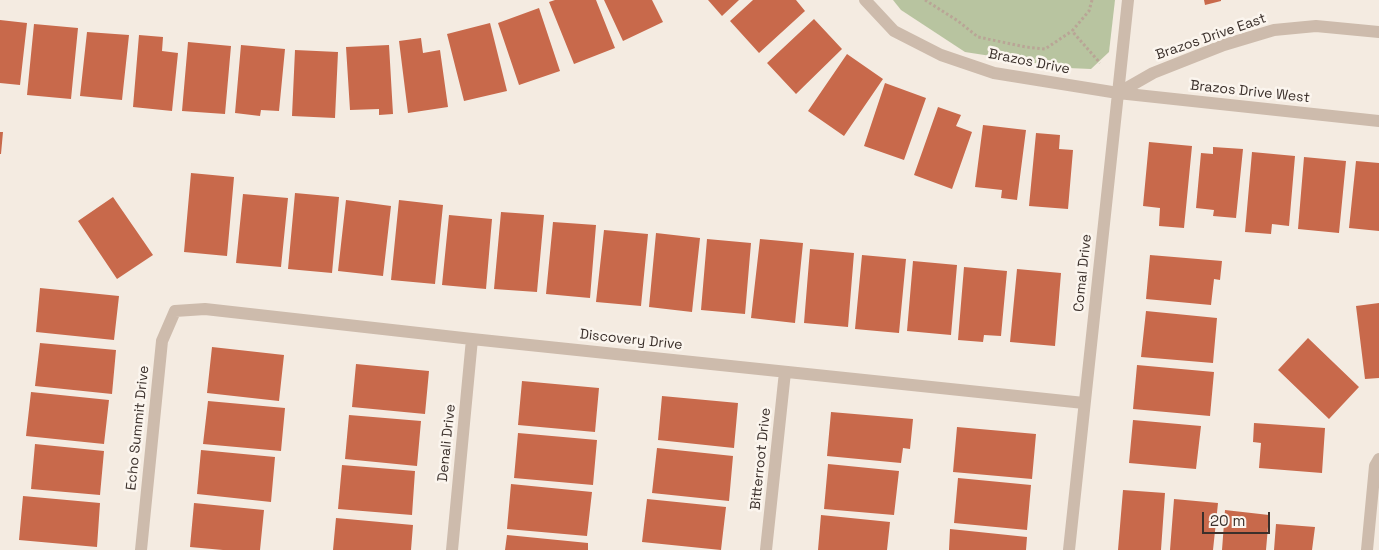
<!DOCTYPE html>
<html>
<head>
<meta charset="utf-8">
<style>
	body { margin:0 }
	#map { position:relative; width:1379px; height:550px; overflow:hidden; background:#f4ebe1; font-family:"Space Grotesk",sans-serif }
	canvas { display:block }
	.scale { position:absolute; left:1202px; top:512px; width:68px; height:22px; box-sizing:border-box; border:2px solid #3b302b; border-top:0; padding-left:6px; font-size:15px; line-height:18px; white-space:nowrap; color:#3b302b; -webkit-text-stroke:4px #fbf5ee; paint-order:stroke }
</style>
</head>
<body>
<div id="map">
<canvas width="1379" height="550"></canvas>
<div class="scale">20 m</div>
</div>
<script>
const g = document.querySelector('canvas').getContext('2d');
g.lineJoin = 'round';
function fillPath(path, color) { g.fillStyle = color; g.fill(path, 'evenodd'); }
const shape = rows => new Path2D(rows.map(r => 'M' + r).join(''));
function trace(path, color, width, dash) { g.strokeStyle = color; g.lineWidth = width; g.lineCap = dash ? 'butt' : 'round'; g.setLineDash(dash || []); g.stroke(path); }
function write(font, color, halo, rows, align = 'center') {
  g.font = font + ' "Space Grotesk",sans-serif'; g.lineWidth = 5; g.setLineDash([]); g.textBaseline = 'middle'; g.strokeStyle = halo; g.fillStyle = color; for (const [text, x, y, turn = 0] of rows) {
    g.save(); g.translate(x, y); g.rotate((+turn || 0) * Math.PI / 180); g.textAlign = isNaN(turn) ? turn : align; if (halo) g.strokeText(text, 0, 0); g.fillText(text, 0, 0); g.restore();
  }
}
fillPath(shape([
	[893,0,1115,0,1109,52,1091,69,1068,68,965,52,901,10]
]), '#b8c4a0');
fillPath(shape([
	[555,0,596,0,615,48,574,64,549,2],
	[604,0,652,0,663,22,623,41],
	[708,0,739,0,722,16],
	[753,0,796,0,805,11,759,53,730,21],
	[1204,0,1221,0,1221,1,1205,5],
	[539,8,560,71,519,85,498,23],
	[814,19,842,49,796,94,767,63],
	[0,20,27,23,20,85,0,83],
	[490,23,507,91,464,101,447,34],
	[34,24,78,28,71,99,27,95],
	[87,32,129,35,122,100,80,96],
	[139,35,163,37,162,51,178,53,172,111,133,107],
	[421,38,423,53,440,50,448,107,408,113,399,41],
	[188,42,231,46,225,114,182,111],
	[241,45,285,49,279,111,261,110,260,116,235,113],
	[389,45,393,114,379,115,379,109,350,110,346,47],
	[295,50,338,52,335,118,292,116],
	[847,54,883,79,844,136,808,111],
	[885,83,926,98,904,160,864,146],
	[938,107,961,115,956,126,972,132,952,189,914,175],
	[983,125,1026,130,1017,200,1001,198,1002,190,975,187],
	[0,132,3,132,1,154,0,154],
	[1036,133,1060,135,1059,149,1073,150,1068,209,1029,206],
	[1149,142,1192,146,1184,228,1159,226,1160,208,1143,206],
	[1213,147,1243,149,1236,218,1213,216,1214,210,1196,208,1201,153,1213,154],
	[1252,152,1295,156,1289,226,1272,224,1271,234,1245,232],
	[1304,157,1346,161,1339,233,1298,229],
	[1356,161,1379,163,1379,231,1349,228],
	[191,173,234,177,227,256,184,252],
	[295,193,339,197,332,273,288,269],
	[243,194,288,198,281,267,236,263],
	[113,197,153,255,117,279,78,221],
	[346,200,391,206,383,276,338,271],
	[399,200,443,205,435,284,391,280],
	[501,212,544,215,537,292,494,289],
	[449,215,492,219,486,289,442,285],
	[553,222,596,225,590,298,546,294],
	[604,230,648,234,641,306,596,302],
	[656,233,700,238,692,312,649,307],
	[707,239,751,243,745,314,701,310],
	[760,239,803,243,795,323,751,318],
	[810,249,854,253,848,327,804,323],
	[862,255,906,259,899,333,855,329],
	[1150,255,1222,261,1220,280,1214,279,1211,305,1146,299],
	[913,261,957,265,951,335,907,331],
	[964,267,1007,271,1001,336,984,335,983,342,958,340],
	[1017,269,1061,273,1055,346,1010,342],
	[40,288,119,296,114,340,36,332],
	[1379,303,1379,378,1365,379,1356,306],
	[1146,311,1217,318,1213,363,1141,357],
	[1308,338,1359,387,1329,419,1278,370],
	[40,343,116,350,112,394,35,386],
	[212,347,284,355,279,401,207,393],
	[356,364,429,371,425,414,352,407],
	[1137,365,1214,372,1210,416,1133,409],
	[522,381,599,388,595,432,518,425],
	[31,392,109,400,104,444,26,436],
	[662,396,738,403,734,448,658,440],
	[208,401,285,408,281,451,203,444],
	[831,412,913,419,910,449,903,448,901,463,827,456],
	[349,415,421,421,417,466,345,459],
	[1133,420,1201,426,1196,469,1129,463],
	[1254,423,1325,428,1322,473,1259,468,1261,443,1253,442],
	[957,427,1036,434,1032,479,953,472],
	[518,433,597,440,593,485,514,478],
	[35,444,104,451,100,495,31,489],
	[657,448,733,456,729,501,652,493],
	[201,450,275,457,271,502,197,494],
	[828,464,899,471,894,515,824,509],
	[342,465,415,471,412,515,338,509],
	[958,478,1031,485,1027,530,954,523],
	[511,484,592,492,587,536,507,529],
	[1123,490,1165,493,1161,550,1118,550],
	[23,496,100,503,97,547,19,540],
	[647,499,726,507,721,550,642,542],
	[1174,499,1218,503,1213,550,1170,550],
	[194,503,264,510,260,550,223,550,190,547],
	[1225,510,1269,515,1266,550,1222,550],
	[821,515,890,522,887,550,818,550],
	[336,518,413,525,411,550,333,550],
	[1276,524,1315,527,1312,550,1274,550],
	[950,529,1027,537,1026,550,949,550],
	[507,535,588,543,588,550,505,550]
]), '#c8694b');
trace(shape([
	[925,0,958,21,978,37,1026,47,1045,49,1072,31],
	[1092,0,1089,11,1072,31,1100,63]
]), '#b9a596', 3, [2.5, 2.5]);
trace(shape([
	[865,0,894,31,941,55,994,73,1118,93,1379,121],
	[1118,93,1153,73,1224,45,1274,30,1316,26,1379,32],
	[141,550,162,341,175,311,205,309,472,339,1084,403],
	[452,550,472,339],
	[766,550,785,372],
	[1069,550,1128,0],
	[1367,550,1375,466,1379,459]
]), '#cdbbac', 12);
write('14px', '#3b302b', '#fbf5ee', [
	["Brazos Drive East",1211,37,-19],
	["Brazos Drive",1029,62,11],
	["Brazos Drive West",1250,92,6],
	["Comal Drive",1083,273,-84],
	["Discovery Drive",631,340,6],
	["Echo Summit Drive",138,428,-84],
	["Denali Drive",447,443,-84],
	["Bitterroot Drive",761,459,-84]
]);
</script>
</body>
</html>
